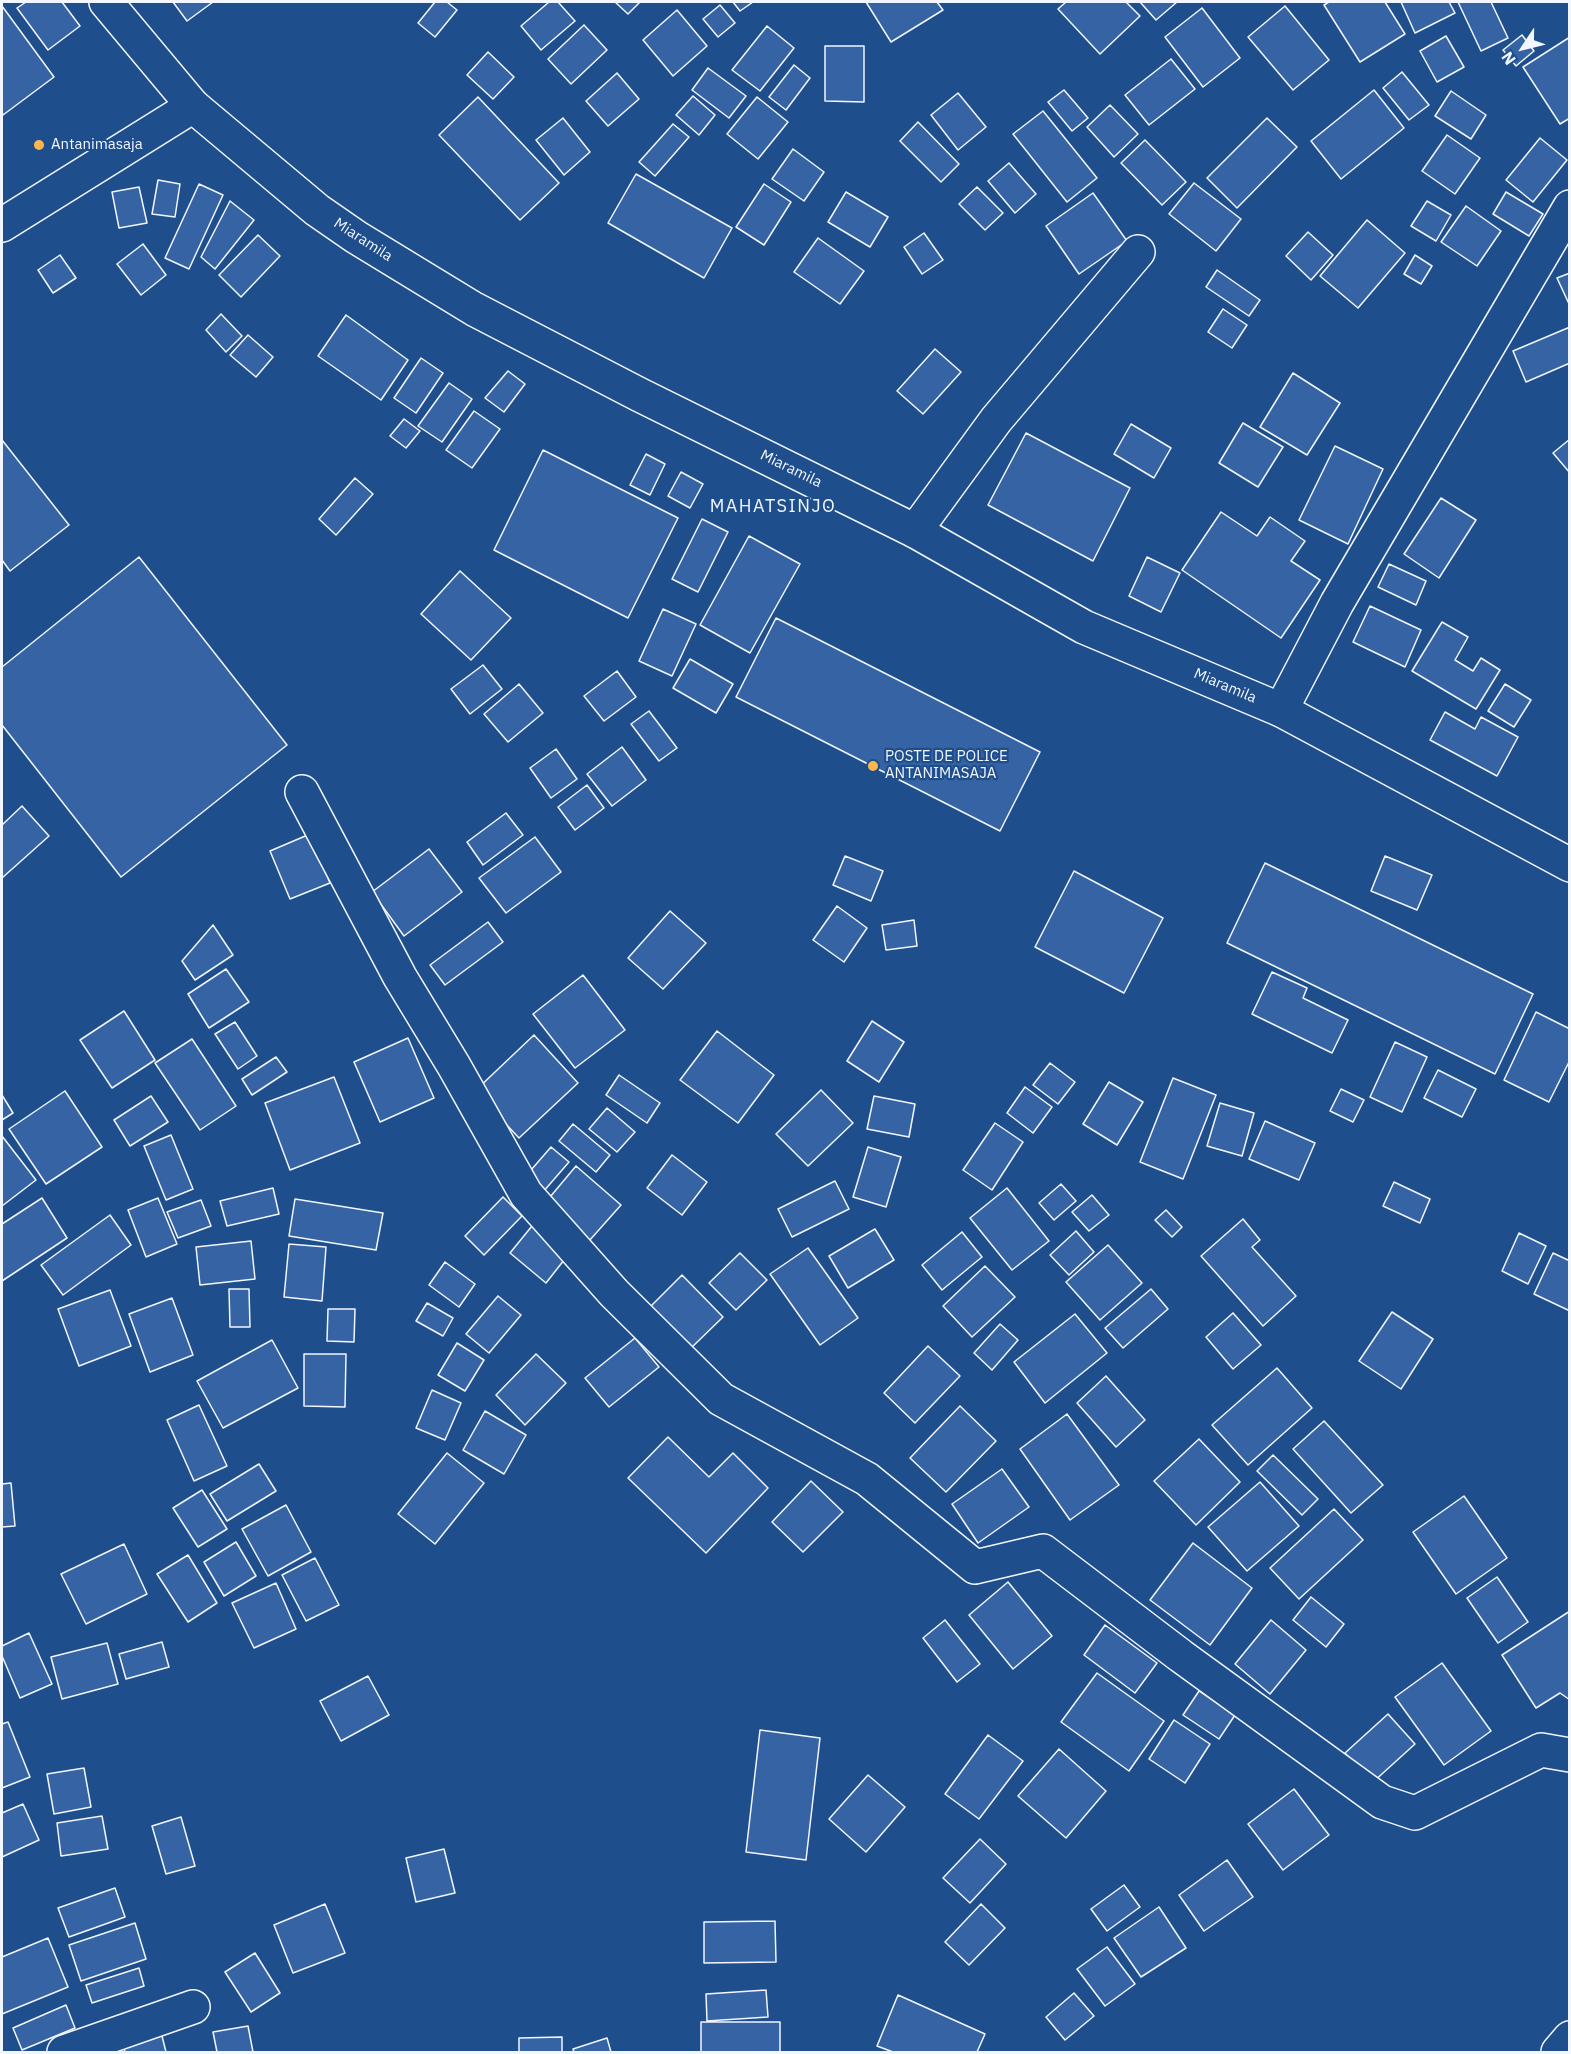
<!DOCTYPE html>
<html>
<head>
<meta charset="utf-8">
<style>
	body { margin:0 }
	#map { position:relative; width:1571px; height:2054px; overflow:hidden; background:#1f4e8c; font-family:"IBM Plex Sans",sans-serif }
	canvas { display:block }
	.frame { position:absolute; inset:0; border:3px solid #f2f6ff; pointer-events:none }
	.north { position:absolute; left:1493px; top:18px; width:60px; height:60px; -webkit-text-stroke:4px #1f4e8c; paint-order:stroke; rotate:235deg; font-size:16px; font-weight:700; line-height:24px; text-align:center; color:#f2f6ff }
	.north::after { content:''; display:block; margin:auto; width:21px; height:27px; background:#f2f6ff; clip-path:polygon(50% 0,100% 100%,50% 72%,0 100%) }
</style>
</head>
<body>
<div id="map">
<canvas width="1571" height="2054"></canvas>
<div class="frame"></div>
<div class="north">N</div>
</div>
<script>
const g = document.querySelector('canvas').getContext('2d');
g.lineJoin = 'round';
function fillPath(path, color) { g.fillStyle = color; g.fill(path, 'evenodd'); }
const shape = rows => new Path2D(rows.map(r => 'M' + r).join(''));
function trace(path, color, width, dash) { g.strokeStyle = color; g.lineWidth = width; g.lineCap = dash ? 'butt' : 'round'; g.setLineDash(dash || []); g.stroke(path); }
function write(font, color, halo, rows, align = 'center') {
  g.font = font + ' "IBM Plex Sans",sans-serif'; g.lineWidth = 4.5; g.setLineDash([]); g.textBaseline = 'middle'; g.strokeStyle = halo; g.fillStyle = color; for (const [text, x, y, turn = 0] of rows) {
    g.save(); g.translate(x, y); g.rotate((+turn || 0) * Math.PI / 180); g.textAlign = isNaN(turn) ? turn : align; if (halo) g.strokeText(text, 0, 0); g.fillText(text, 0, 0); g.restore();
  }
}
const building = shape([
	[26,2,62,2,80,26,48,50,17,8,26,2],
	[173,2,213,2,187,21,173,2],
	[435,2,447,2,457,10,435,37,418,23,435,2],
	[549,2,558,2,575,21,541,50,521,26,549,2],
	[615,2,640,2,628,14,615,2],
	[733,2,753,2,740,11,733,2],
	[866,2,937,2,943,10,891,42,866,2],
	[1066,2,1126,2,1140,16,1100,54,1058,9,1066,2],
	[1140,2,1177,2,1156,20,1140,2],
	[1329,2,1385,2,1405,34,1360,62,1324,5,1329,2],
	[1401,2,1449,2,1455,13,1415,33,1401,2],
	[1458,2,1491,2,1508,38,1481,51,1458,2],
	[720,5,735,23,718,37,703,19,720,5],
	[2,6,54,77,3,115,2,112,2,6],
	[1285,6,1329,60,1293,90,1248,37,1285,6],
	[1202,8,1240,58,1203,87,1165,37,1202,8],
	[677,10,707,46,673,76,643,40,677,10],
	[584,25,607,50,571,84,548,59,584,25],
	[767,26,794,48,760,91,732,70,767,26],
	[1522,35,1534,51,1516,66,1503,50,1522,35],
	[1446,36,1464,67,1437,82,1420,51,1446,36],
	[1570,37,1570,118,1560,124,1523,67,1570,37],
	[825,46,864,46,864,102,825,101,825,46],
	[488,52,514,77,493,99,467,75,488,52],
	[1171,59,1195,89,1149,125,1125,95,1171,59],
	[794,65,810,78,786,110,769,97,794,65],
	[708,68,746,96,729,118,692,90,708,68],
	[1402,72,1429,105,1409,120,1383,88,1402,72],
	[617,73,639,99,608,126,586,101,617,73],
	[1064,90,1088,118,1072,131,1048,102,1064,90],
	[1374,90,1404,128,1341,179,1311,141,1374,90],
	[1451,91,1486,115,1471,139,1435,116,1451,91],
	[958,93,986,127,958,150,931,115,958,93],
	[693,96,715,115,699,135,676,115,693,96],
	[478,97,559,183,520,220,439,135,478,97],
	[757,97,788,122,758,159,727,134,757,97],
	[1110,105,1138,134,1114,157,1087,127,1110,105],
	[1043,111,1097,178,1067,202,1013,134,1043,111],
	[563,118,590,152,564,175,536,140,563,118],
	[1267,118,1297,147,1237,208,1207,178,1267,118],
	[918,122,959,164,941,182,900,141,918,122],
	[673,124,689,137,655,176,639,162,673,124],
	[1447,135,1480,158,1455,194,1422,171,1447,135],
	[1540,138,1567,160,1533,202,1506,180,1540,138],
	[1145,140,1186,182,1162,205,1121,163,1145,140],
	[793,149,824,172,804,201,772,179,793,149],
	[1009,163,1036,194,1015,213,988,181,1009,163],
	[636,174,732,228,704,278,608,223,636,174],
	[158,180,180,184,175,217,152,214,158,180],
	[1194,183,1241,219,1216,251,1169,214,1194,183],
	[199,184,223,195,189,269,165,258,199,184],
	[764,184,791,202,764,245,736,227,764,184],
	[139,187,147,223,119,228,112,192,139,187],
	[977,187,1003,213,985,230,959,204,977,187],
	[846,192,888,217,870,247,828,222,846,192],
	[1506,192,1543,214,1529,236,1493,214,1506,192],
	[1093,193,1127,241,1079,274,1046,226,1093,193],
	[230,201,254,220,215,269,201,257,230,201],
	[1427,201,1451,215,1436,241,1411,226,1427,201],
	[1466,206,1501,231,1477,266,1441,242,1466,206],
	[1367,220,1405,253,1358,308,1320,276,1367,220],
	[1308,232,1333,255,1311,280,1286,256,1308,232],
	[924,233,943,260,922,274,904,247,924,233],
	[258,235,280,256,241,297,219,275,258,235],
	[818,238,864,271,840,304,794,272,818,238],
	[143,244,166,275,141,295,117,264,143,244],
	[60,255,76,278,53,293,38,270,60,255],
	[1415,255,1432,266,1421,284,1404,274,1415,255],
	[1217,270,1260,300,1249,316,1206,287,1217,270],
	[1570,273,1570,306,1557,278,1570,273],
	[1223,309,1247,325,1232,348,1208,332,1223,309],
	[221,314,242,336,226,352,206,330,221,314],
	[346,315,408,360,381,400,318,356,346,315],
	[1570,327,1570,363,1526,382,1513,351,1570,327],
	[248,335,273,357,256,377,230,355,248,335],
	[935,349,961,372,923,414,897,391,935,349],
	[421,358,443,373,416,413,394,398,421,358],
	[508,371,525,384,504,412,485,398,508,371],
	[1293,373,1340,403,1307,455,1260,427,1293,373],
	[449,383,472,399,442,442,418,426,449,383],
	[474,411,500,429,472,468,446,450,474,411],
	[404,419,420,431,406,448,390,436,404,419],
	[1243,423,1283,447,1258,487,1219,463,1243,423],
	[1131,424,1171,448,1154,478,1114,454,1131,424],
	[1026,433,1130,488,1093,561,988,505,1026,433],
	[1570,439,1570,473,1553,453,1570,439],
	[2,440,69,525,10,571,2,560,2,440],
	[1335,446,1383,469,1348,544,1299,520,1335,446],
	[543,450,678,518,628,618,494,550,543,450],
	[646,454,665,464,650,495,630,485,646,454],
	[681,472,703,484,690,508,668,496,681,472],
	[355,478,373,494,336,535,319,519,355,478],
	[1441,498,1476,520,1439,578,1404,554,1441,498],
	[1221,512,1257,536,1270,517,1305,541,1291,561,1320,580,1281,638,1182,570,1221,512],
	[702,519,728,532,698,592,672,579,702,519],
	[749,536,800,564,750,653,700,625,749,536],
	[139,557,287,745,121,877,2,725,2,667,139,557],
	[1147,557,1180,573,1161,612,1129,596,1147,557],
	[1389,564,1426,581,1416,605,1378,587,1389,564],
	[460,571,511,618,471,660,421,614,460,571],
	[1370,606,1421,630,1405,667,1353,642,1370,606],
	[663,609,696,624,672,676,639,661,663,609],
	[776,618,1040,752,1000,831,736,697,776,618],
	[1442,622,1468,637,1455,660,1473,671,1481,658,1500,670,1476,709,1412,671,1442,622],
	[690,659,733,684,716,713,673,688,690,659],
	[483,665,502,689,470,714,451,689,483,665],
	[617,671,636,697,604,721,584,696,617,671],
	[519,684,543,713,508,742,484,714,519,684],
	[1505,684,1531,700,1514,727,1488,711,1505,684],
	[649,711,677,748,659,761,631,724,649,711],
	[1445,712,1475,729,1481,717,1518,737,1497,776,1430,740,1445,712],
	[622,747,646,780,612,806,587,774,622,747],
	[556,749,577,779,551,798,530,768,556,749],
	[587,785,604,808,575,830,558,807,587,785],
	[22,806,49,836,2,878,2,825,22,806],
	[506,813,523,835,483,865,467,842,506,813],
	[310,834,330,883,290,899,270,851,310,834],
	[535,837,561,872,506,913,479,878,535,837],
	[429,849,462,892,404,936,372,892,429,849],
	[845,856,883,871,871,901,833,885,845,856],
	[1385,856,1432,875,1417,910,1371,891,1385,856],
	[1265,863,1533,994,1495,1074,1227,943,1265,863],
	[1074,871,1163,918,1124,993,1035,947,1074,871],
	[837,906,867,928,844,962,813,940,837,906],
	[670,911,706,943,663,989,628,958,670,911],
	[914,920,917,946,886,950,882,925,914,920],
	[488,922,503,942,445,985,430,965,488,922],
	[213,925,233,955,195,980,182,961,213,925],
	[226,969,249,1002,209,1028,188,994,226,969],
	[1272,972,1307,988,1303,998,1348,1020,1332,1053,1252,1014,1272,972],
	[583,975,625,1030,575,1068,533,1014,583,975],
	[124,1011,155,1060,112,1088,80,1040,124,1011],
	[1536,1012,1570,1029,1570,1060,1549,1102,1504,1080,1536,1012],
	[872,1021,904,1042,879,1082,847,1061,872,1021],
	[235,1022,257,1056,238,1069,215,1034,235,1022],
	[717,1031,774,1075,738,1123,680,1080,717,1031],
	[534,1035,578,1083,519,1138,475,1091,534,1035],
	[408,1038,434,1098,380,1122,354,1062,408,1038],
	[192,1039,236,1106,200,1130,155,1063,192,1039],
	[1395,1042,1427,1057,1402,1112,1370,1097,1395,1042],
	[276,1057,287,1072,252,1095,242,1079,276,1057],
	[1050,1063,1075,1082,1058,1104,1033,1085,1050,1063],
	[1438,1070,1476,1089,1462,1117,1424,1098,1438,1070],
	[619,1075,660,1103,647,1123,606,1095,619,1075],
	[334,1077,360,1143,290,1170,265,1103,334,1077],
	[1173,1078,1216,1095,1183,1179,1140,1162,1173,1078],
	[1109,1082,1143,1102,1117,1145,1083,1124,1109,1082],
	[1025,1087,1052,1107,1033,1133,1007,1113,1025,1087],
	[1341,1089,1364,1100,1353,1122,1330,1111,1341,1089],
	[821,1090,853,1123,808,1166,776,1134,821,1090],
	[65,1091,102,1147,46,1184,9,1129,65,1091],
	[2,1095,13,1113,2,1120,2,1095],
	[151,1096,168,1122,130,1146,114,1120,151,1096],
	[874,1096,915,1104,909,1137,867,1129,874,1096],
	[1220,1103,1254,1113,1242,1156,1207,1146,1220,1103],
	[607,1108,635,1132,617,1152,589,1129,607,1108],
	[1265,1121,1315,1143,1299,1180,1249,1159,1265,1121],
	[995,1123,1023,1142,992,1190,963,1170,995,1123],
	[573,1124,610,1155,596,1172,559,1141,573,1124],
	[171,1135,193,1189,166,1200,144,1146,171,1135],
	[2,1136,36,1180,2,1206,2,1136],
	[551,1147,569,1162,543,1192,525,1177,551,1147],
	[868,1147,901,1157,886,1207,853,1197,868,1147],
	[672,1155,707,1182,682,1215,647,1188,672,1155],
	[576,1166,621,1205,589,1241,545,1203,576,1166],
	[835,1181,849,1209,792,1237,778,1209,835,1181],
	[1394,1182,1430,1199,1420,1223,1383,1206,1394,1182],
	[1061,1184,1076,1201,1054,1220,1039,1203,1061,1184],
	[273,1188,279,1214,227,1226,220,1201,273,1188],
	[1007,1188,1049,1241,1012,1270,970,1218,1007,1188],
	[1092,1195,1109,1215,1089,1231,1072,1212,1092,1195],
	[503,1197,522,1216,484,1255,465,1236,503,1197],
	[42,1198,67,1238,2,1281,2,1224,42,1198],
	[158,1198,177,1244,146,1257,128,1210,158,1198],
	[295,1199,383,1213,376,1250,289,1236,295,1199],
	[201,1200,211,1226,178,1238,167,1212,201,1200],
	[1166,1210,1182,1227,1172,1237,1155,1220,1166,1210],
	[110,1215,131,1245,63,1295,41,1265,110,1215],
	[1243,1219,1260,1240,1252,1247,1296,1296,1263,1326,1201,1256,1243,1219],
	[532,1226,568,1255,546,1283,510,1253,532,1226],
	[875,1229,894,1260,848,1288,829,1256,875,1229],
	[1076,1231,1094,1252,1069,1275,1050,1255,1076,1231],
	[962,1232,982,1257,942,1290,922,1265,962,1232],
	[1519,1233,1546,1246,1528,1284,1502,1271,1519,1233],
	[251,1241,255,1279,200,1285,196,1247,251,1241],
	[289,1244,326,1247,322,1301,284,1297,289,1244],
	[1108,1245,1142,1283,1100,1320,1066,1282,1108,1245],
	[808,1248,858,1318,820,1345,770,1274,808,1248],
	[740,1253,767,1280,736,1310,709,1283,740,1253],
	[1553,1253,1570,1261,1570,1311,1534,1294,1553,1253],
	[445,1262,475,1284,459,1307,429,1285,445,1262],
	[985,1266,1015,1297,972,1337,943,1306,985,1266],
	[682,1275,723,1317,689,1350,648,1309,682,1275],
	[229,1289,249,1289,250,1327,230,1327,229,1289],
	[1151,1289,1168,1309,1123,1348,1105,1328,1151,1289],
	[110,1290,131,1346,79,1366,58,1309,110,1290],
	[498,1296,521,1315,489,1353,466,1334,498,1296],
	[172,1298,193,1355,150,1372,129,1314,172,1298],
	[427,1303,453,1318,443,1336,416,1321,427,1303],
	[328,1309,355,1309,354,1342,327,1341,328,1309],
	[1392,1312,1433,1339,1401,1389,1359,1361,1392,1312],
	[1233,1313,1261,1345,1233,1369,1206,1337,1233,1313],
	[1075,1314,1107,1353,1045,1403,1014,1362,1075,1314],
	[1000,1324,1018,1340,992,1370,974,1353,1000,1324],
	[635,1338,659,1367,609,1407,585,1378,635,1338],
	[272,1340,298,1388,223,1428,197,1381,272,1340],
	[457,1343,484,1360,465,1391,438,1375,457,1343],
	[928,1346,960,1376,915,1423,884,1393,928,1346],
	[304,1354,346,1354,345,1407,304,1406,304,1354],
	[536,1354,566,1383,525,1425,496,1395,536,1354],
	[1277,1368,1312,1408,1248,1465,1212,1425,1277,1368],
	[1106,1376,1145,1420,1116,1447,1077,1403,1106,1376],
	[432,1390,461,1403,445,1440,416,1428,432,1390],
	[199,1405,227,1466,194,1481,167,1420,199,1405],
	[960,1406,996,1441,946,1492,910,1458,960,1406],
	[485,1411,526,1435,504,1474,463,1450,485,1411],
	[1067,1414,1119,1485,1070,1520,1020,1449,1067,1414],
	[1324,1421,1383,1485,1351,1513,1293,1449,1324,1421],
	[668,1437,709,1477,733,1453,768,1488,706,1553,628,1478,668,1437],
	[1199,1439,1240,1482,1196,1525,1154,1481,1199,1439],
	[447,1453,484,1483,435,1544,398,1514,447,1453],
	[1273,1455,1318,1499,1302,1515,1257,1471,1273,1455],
	[259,1464,276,1491,227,1521,210,1494,259,1464],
	[1002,1469,1029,1507,978,1543,952,1504,1002,1469],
	[811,1481,843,1512,803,1552,772,1522,811,1481],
	[1260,1482,1299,1526,1247,1571,1208,1527,1260,1482],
	[11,1483,15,1526,2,1527,2,1484,11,1483],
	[202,1490,227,1529,198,1547,173,1508,202,1490],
	[1464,1496,1507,1558,1456,1594,1413,1532,1464,1496],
	[286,1505,311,1552,268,1576,242,1529,286,1505],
	[1334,1509,1363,1540,1299,1599,1270,1568,1334,1509],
	[236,1542,256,1576,224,1596,204,1562,236,1542],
	[1193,1543,1252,1588,1210,1645,1150,1600,1193,1543],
	[124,1544,147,1594,86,1624,61,1574,124,1544],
	[188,1555,217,1603,188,1622,157,1574,188,1555],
	[315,1558,339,1605,306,1621,282,1575,315,1558],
	[1497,1577,1528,1622,1498,1643,1467,1598,1497,1577],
	[1008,1582,1052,1636,1013,1669,969,1615,1008,1582],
	[276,1583,296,1629,254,1648,232,1603,276,1583],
	[1311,1597,1344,1624,1326,1647,1293,1620,1311,1597],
	[1570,1611,1570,1700,1560,1693,1536,1708,1502,1655,1570,1611],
	[945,1620,980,1664,957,1682,923,1638,945,1620],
	[1271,1620,1306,1650,1270,1694,1235,1664,1271,1620],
	[1105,1625,1157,1663,1135,1693,1084,1655,1105,1625],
	[29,1633,52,1684,20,1698,2,1656,2,1646,29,1633],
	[162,1642,169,1667,126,1679,119,1654,162,1642],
	[107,1643,118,1684,62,1699,51,1657,107,1643],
	[1442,1663,1491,1731,1444,1765,1395,1697,1442,1663],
	[1097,1673,1164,1721,1129,1771,1061,1722,1097,1673],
	[368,1676,389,1715,341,1741,320,1701,368,1676],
	[1199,1691,1235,1715,1219,1739,1183,1715,1199,1691],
	[1388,1714,1415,1744,1372,1783,1345,1753,1388,1714],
	[1174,1720,1210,1744,1185,1783,1149,1759,1174,1720],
	[8,1722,30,1777,2,1788,2,1724,8,1722],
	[760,1730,820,1738,806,1860,746,1852,760,1730],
	[988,1735,1023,1761,979,1819,945,1794,988,1735],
	[1059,1749,1106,1791,1066,1838,1018,1796,1059,1749],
	[84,1768,91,1807,54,1814,47,1774,84,1768],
	[868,1775,905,1807,866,1852,829,1819,868,1775],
	[1294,1789,1329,1835,1283,1870,1248,1824,1294,1789],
	[23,1804,39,1840,2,1857,2,1813,23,1804],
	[102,1816,108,1849,61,1856,57,1823,102,1816],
	[181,1817,195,1866,166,1874,152,1826,181,1817],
	[980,1839,1006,1864,970,1903,943,1878,980,1839],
	[444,1849,455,1893,416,1902,406,1858,444,1849],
	[1227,1860,1253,1897,1204,1931,1179,1895,1227,1860],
	[1124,1885,1140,1907,1107,1931,1091,1909,1124,1885],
	[115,1888,125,1917,69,1937,58,1908,115,1888],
	[325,1904,345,1953,293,1973,274,1925,325,1904],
	[981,1904,1005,1928,969,1965,945,1942,981,1904],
	[1159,1907,1186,1948,1141,1977,1114,1938,1159,1907],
	[775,1921,776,1962,704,1963,704,1922,775,1921],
	[135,1923,146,1959,81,1981,69,1945,135,1923],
	[48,1938,68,1987,2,2014,2,1957,48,1938],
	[1107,1947,1135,1984,1105,2006,1077,1969,1107,1947],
	[255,1953,280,1993,251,2012,225,1972,255,1953],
	[139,1968,144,1986,92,2003,86,1985,139,1968],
	[766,1990,768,2017,707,2021,706,1994,766,1990],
	[1074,1993,1094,2016,1065,2040,1046,2017,1074,1993],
	[898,1995,985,2034,977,2052,893,2052,877,2046,898,1995],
	[66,2005,75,2028,22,2050,13,2028,66,2005],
	[701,2022,780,2022,780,2052,701,2052,701,2022],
	[248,2026,253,2052,217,2052,213,2032,248,2026],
	[161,2032,166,2052,125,2052,122,2042,161,2032],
	[562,2037,562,2052,519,2052,519,2038,562,2037],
	[607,2038,611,2052,574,2052,573,2049,607,2038]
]);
fillPath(building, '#3563a3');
trace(building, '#f2f6ff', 1.5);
const minor = shape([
	[915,531,996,420,1138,252],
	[1281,710,1337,603,1570,207],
	[302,792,400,977,454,1066,526,1194,614,1293,721,1399,867,1479,975,1567,1043,1551,1181,1656,1382,1802,1415,1813,1541,1750,1570,1755],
	[64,2052,193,2007],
	[1558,2052,1570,2038]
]);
const tertiary = shape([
	[2,225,193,106]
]);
const primary = shape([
	[106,2,193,106,317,210,356,237,474,309,640,395,915,531,1084,627,1281,710,1570,865]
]);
trace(minor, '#f2f6ff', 36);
trace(tertiary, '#f2f6ff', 36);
trace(primary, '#f2f6ff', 36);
trace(minor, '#1f4e8c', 33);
trace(tertiary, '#1f4e8c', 33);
trace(primary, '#1f4e8c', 33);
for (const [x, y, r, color] of [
	[39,145,6,"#ffb74d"],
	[873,766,6,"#ffb74d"]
]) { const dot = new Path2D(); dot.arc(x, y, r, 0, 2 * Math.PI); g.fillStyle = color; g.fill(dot); trace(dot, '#1f4e8c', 2); }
write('15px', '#f2f6ff', '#1f4e8c', [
	["Antanimasaja",51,145],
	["POSTE DE POLICE",885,757],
	["ANTANIMASAJA",885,774]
], 'left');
write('15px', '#f2f6ff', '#1f4e8c', [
	["Miaramila",363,240,33],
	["Miaramila",791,469,26],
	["Miaramila",1225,686,23]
]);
g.letterSpacing = '1.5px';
write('18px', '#f2f6ff', '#1f4e8c', [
	["MAHATSINJO",773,507]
]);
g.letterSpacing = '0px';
</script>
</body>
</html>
